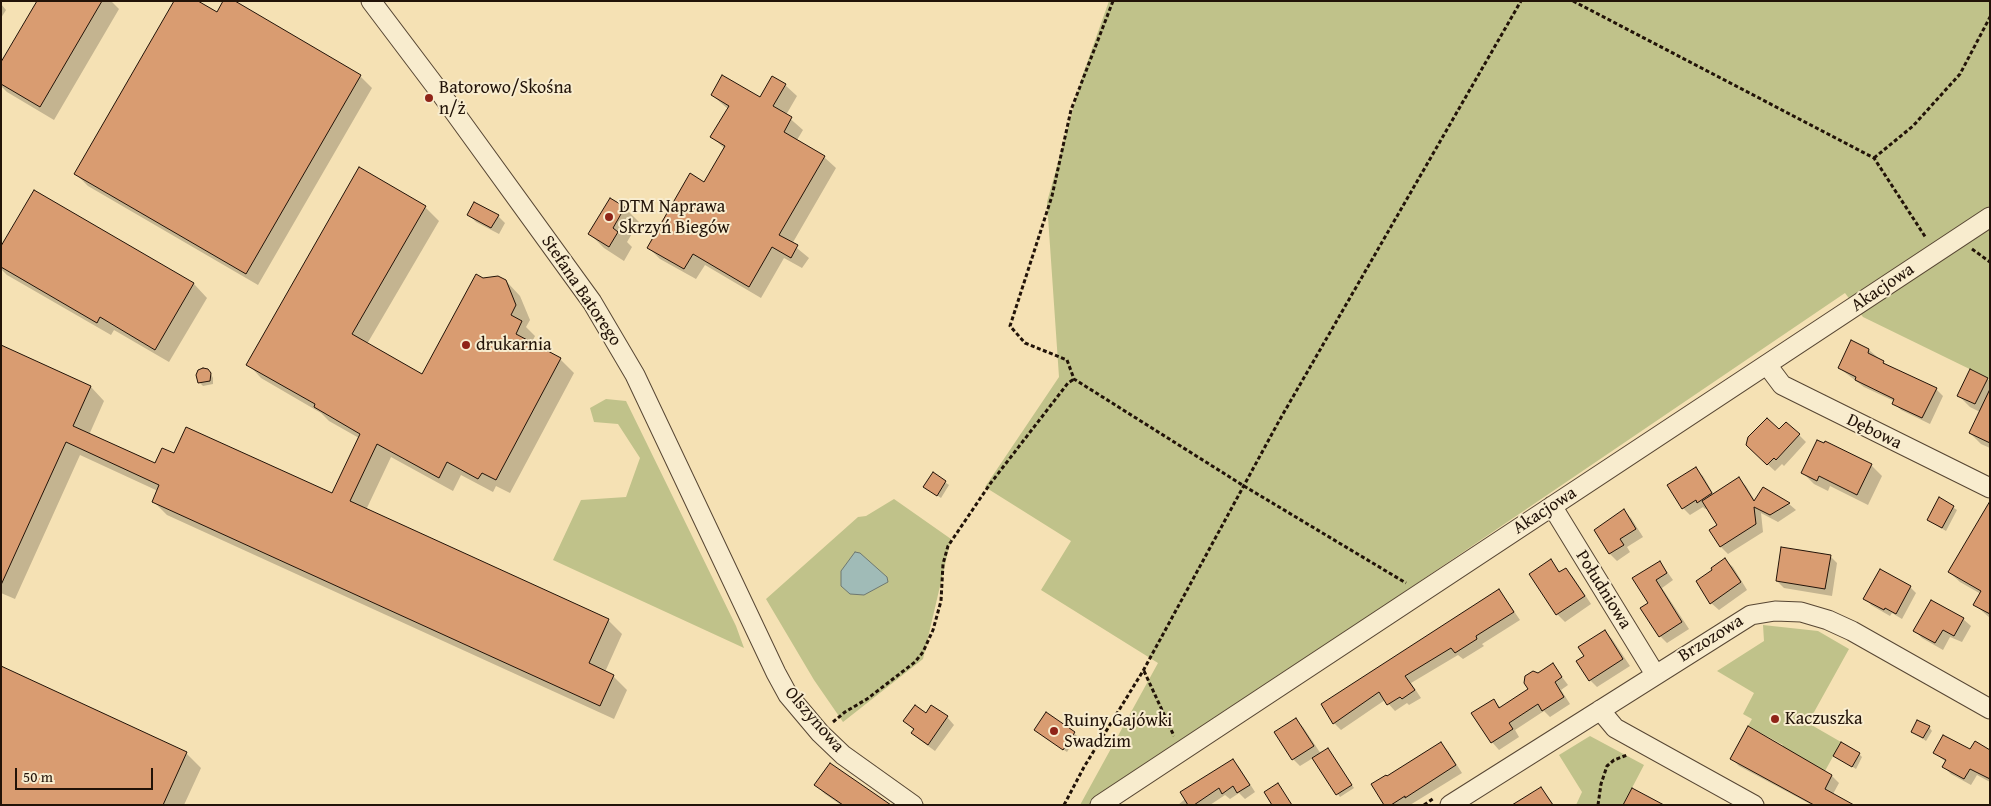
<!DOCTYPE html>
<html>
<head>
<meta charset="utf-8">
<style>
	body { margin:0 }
	#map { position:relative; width:1991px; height:806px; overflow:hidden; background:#f5e1b4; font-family:"Gentium Book Plus",serif }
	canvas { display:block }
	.frame { position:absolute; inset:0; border:2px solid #221308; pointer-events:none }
	.scale { position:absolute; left:15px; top:768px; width:138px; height:22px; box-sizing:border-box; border:2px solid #221308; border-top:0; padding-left:6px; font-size:15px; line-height:18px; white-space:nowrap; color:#221308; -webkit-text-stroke:4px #f8ecce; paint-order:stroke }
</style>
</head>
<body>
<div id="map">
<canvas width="1991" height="806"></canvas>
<div class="frame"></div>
<div class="scale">50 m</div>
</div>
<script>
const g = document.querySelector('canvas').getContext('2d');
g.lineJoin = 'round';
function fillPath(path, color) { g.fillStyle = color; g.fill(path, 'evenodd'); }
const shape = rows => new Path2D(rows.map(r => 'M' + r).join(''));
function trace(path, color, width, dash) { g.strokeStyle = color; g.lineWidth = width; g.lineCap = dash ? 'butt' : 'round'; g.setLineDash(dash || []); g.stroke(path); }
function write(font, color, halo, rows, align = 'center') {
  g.font = font + ' "Gentium Book Plus",serif'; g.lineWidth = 4; g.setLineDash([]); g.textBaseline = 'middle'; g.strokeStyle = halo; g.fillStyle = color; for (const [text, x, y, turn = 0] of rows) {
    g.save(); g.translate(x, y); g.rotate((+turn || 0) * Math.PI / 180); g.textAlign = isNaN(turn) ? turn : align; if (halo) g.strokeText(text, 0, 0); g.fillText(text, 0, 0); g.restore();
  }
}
fillPath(shape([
	[1109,1,1990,1,1990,379,1863,317,1845,293,1090,805,1080,805,1158,663,1041,590,1071,541,985,487,1059,377,1047,202,1083,74],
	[606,399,626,401,736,626,744,648,553,560,581,500,626,497,640,458,618,424,594,422,590,408],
	[894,499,951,539,923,659,843,722,814,680,766,599,858,517,866,516],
	[1763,625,1818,631,1849,649,1808,723,1841,742,1825,771,1776,759,1783,745,1748,726,1752,719,1743,714,1754,693,1717,671,1764,641],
	[1590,736,1644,765,1623,805,1576,805,1582,792,1559,755]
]), '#c0c28a');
const water = shape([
	[855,552,860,553,887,577,888,582,864,595,850,594,841,586,841,571,855,552]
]);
fillPath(water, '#a0bbb7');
trace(water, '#6e7871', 1);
fillPath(shape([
	[39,1,111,1,119,9,54,120,7,92,1,86,1,65],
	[1,4,6,10,1,18],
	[217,14,360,76,372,88,258,285,88,186,76,174],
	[785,85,797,96,786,115,803,130,797,140,824,157,836,168,792,244,809,258,802,268,784,258,761,298,705,265,696,279,660,259,649,248,705,183,725,149,712,137,728,109,712,95,760,99],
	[34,191,194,284,207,298,169,362,114,330,111,335,7,275,1,269,1,249],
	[610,199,625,208,639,222,627,242,632,247,624,261,604,248,590,234],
	[425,207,439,221,367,344,422,376,483,280,506,281,520,296,530,320,526,327,535,336,531,344,560,359,574,373,510,493,496,486,493,492,461,475,453,491,391,457,366,510,608,620,622,634,605,672,613,676,627,690,614,719,167,515,153,501,158,491,80,455,15,599,1,593,1,347,91,387,104,401,89,435,156,464,174,455,332,495,359,438,329,421,321,413,261,378,248,364],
	[469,215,498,216,505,223,499,234,476,222],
	[1869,350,1889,367,1936,389,1943,396,1930,424,1901,410,1894,403,1894,401,1864,387,1839,368],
	[211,374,213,378,213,384,203,386,199,382],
	[1987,379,1990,381,1990,448,1981,444,1970,433,1980,412,1970,407,1959,396],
	[1779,431,1799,435,1806,442,1784,466,1782,464,1775,471,1755,453],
	[1871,465,1882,476,1868,505,1830,486,1828,491,1814,484,1803,473],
	[1695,469,1703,476,1714,495,1739,479,1746,486,1755,501,1763,489,1789,504,1796,510,1778,522,1761,513,1763,532,1728,554,1721,547,1710,530,1718,525,1707,508,1705,509,1703,507,1690,515,1683,508],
	[933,474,949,485,941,498,925,487],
	[1940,499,1957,510,1946,531,1928,520],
	[1624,511,1631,518,1643,537,1627,547,1630,552,1617,561,1610,554,1595,530],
	[1990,523,1990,618,1975,605,1981,594,1960,582,1949,572],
	[1830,556,1837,563,1832,596,1784,588,1777,581],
	[1725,560,1733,567,1747,590,1719,610,1711,603],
	[1550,561,1561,573,1566,569,1573,577,1591,604,1565,622,1557,614,1531,574],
	[1660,562,1673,580,1662,588,1689,629,1667,643,1660,636,1650,603],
	[1910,587,1916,593,1902,619,1892,613,1890,616,1871,605,1865,598],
	[1499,591,1505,598,1520,620,1482,644,1484,646,1463,659,1458,655,1411,683,1421,698,1409,705,1407,703,1395,711,1385,700,1341,730,1334,723],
	[1963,619,1971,626,1962,642,1950,637,1943,650,1922,638,1915,631],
	[1605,631,1612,639,1630,666,1597,687,1590,680,1586,656],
	[1553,665,1568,685,1561,690,1570,704,1550,717,1544,711,1515,730,1519,737,1499,750,1492,742,1494,701,1501,708,1530,690,1538,674],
	[926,715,947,717,954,725,935,751,920,740,912,733,914,730,904,721],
	[1296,720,1303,727,1321,754,1328,749,1331,753,1354,788,1340,797,1313,758,1300,766,1293,759],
	[1929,727,1932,731,1926,741,1912,731],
	[1748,728,1832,776,1839,783,1833,794,1851,805,1812,805,1739,766,1732,759],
	[1039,733,1074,733,1077,736,1067,752],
	[1441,744,1448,751,1462,773,1410,805,1386,805,1387,778],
	[1990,751,1990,782,1977,775,1971,785,1951,774,1944,767,1946,762,1935,753],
	[186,753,201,768,184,805,1,805],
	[1859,754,1862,757,1856,769,1835,756],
	[1232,760,1239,767,1255,792,1245,799,1239,793,1230,799,1225,795,1210,805,1178,805],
	[816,785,888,805,841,805,825,794],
	[1541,788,1554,805,1515,805]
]), '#0003');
const building = shape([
	[37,1,102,1,40,107,1,84,1,62,37,1],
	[174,1,198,1,217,12,223,1,235,1,361,75,246,274,74,174,174,1],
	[722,75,760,97,772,76,786,84,773,106,792,117,784,132,825,156,779,235,798,245,791,258,772,247,749,287,693,254,684,269,647,248,690,173,704,182,725,146,710,137,729,106,711,95,722,75],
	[359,167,426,206,352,334,422,374,476,274,483,278,498,276,506,280,516,305,511,315,522,321,516,334,561,358,496,480,482,473,478,479,447,462,439,478,377,444,350,501,609,619,589,663,614,675,600,706,152,502,159,485,66,442,1,585,1,345,91,386,73,426,155,463,162,448,174,453,186,427,332,493,360,434,314,407,315,404,246,365,359,167],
	[34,190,194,283,155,350,100,317,97,323,1,267,1,246,34,190],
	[610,198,625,207,613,228,618,232,609,247,588,234,610,198],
	[474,202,499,215,491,228,467,215,474,202],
	[1851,340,1869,349,1868,353,1884,361,1883,363,1937,388,1922,418,1892,404,1894,399,1855,380,1856,377,1838,368,1851,340],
	[203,368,208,369,211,373,210,381,198,383,196,375,198,370,203,368],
	[1970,369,1988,378,1975,404,1957,396,1970,369],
	[1990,389,1990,443,1969,433,1990,389],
	[1767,418,1779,429,1786,422,1800,434,1776,460,1774,458,1767,465,1746,445,1748,437,1767,418],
	[1817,440,1824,443,1825,441,1872,464,1857,495,1819,476,1817,481,1801,473,1817,440],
	[1696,467,1712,493,1697,503,1696,500,1682,509,1667,485,1696,467],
	[933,472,946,481,937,496,923,487,933,472],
	[1739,477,1754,501,1763,487,1790,503,1770,515,1754,507,1756,524,1720,547,1709,530,1717,525,1702,501,1739,477],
	[1939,497,1954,506,1942,528,1927,520,1939,497],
	[1990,501,1990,614,1973,605,1981,591,1948,572,1990,501],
	[1624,509,1636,529,1620,539,1624,545,1609,554,1594,530,1624,509],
	[1781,547,1831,555,1825,589,1776,581,1781,547],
	[1725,558,1741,582,1710,604,1696,581,1712,570,1711,568,1725,558],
	[1551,559,1559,572,1566,568,1585,596,1556,615,1529,574,1551,559],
	[1660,561,1667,573,1656,580,1682,622,1659,637,1640,608,1648,603,1632,578,1660,561],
	[1880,569,1911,586,1896,614,1885,608,1884,610,1863,599,1880,569],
	[1499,589,1514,612,1476,636,1477,639,1455,653,1451,648,1405,676,1415,690,1402,699,1400,697,1387,705,1379,692,1333,724,1321,704,1499,589],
	[1931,600,1964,618,1954,636,1943,630,1935,643,1913,631,1931,600],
	[1605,630,1623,659,1589,681,1576,661,1584,656,1578,647,1605,630],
	[1553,663,1562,677,1555,682,1564,697,1542,711,1538,704,1509,723,1513,729,1491,743,1471,713,1494,699,1499,708,1528,689,1524,683,1525,676,1533,671,1538,673,1553,663],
	[1,666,187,752,163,805,1,805,1,666],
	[915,705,926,713,931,705,948,716,928,745,911,733,914,729,903,721,915,705],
	[1046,712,1075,732,1063,750,1034,730,1046,712],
	[1296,718,1314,746,1292,760,1274,732,1296,718],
	[1917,720,1930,726,1923,738,1911,732,1917,720],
	[1748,726,1832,775,1825,789,1854,805,1814,805,1730,759,1748,726],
	[1943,735,1970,749,1975,741,1990,750,1990,779,1970,769,1964,779,1942,767,1946,760,1933,753,1943,735],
	[1441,742,1456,765,1405,798,1405,796,1391,805,1384,805,1371,784,1386,775,1387,776,1441,742],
	[1841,742,1860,753,1852,767,1833,756,1841,742],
	[1328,748,1352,785,1336,795,1312,758,1328,748],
	[1233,759,1250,785,1237,793,1233,786,1222,794,1219,788,1194,805,1188,805,1180,792,1233,759],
	[830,763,891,805,843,805,814,785,830,763],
	[1278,783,1292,805,1272,805,1264,792,1278,783],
	[1541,787,1553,805,1512,805,1541,787],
	[1632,788,1664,805,1623,805,1632,788]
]);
fillPath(building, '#d99c71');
trace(building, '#221308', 1);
const minor = shape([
	[371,1,439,91,592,302,635,375,776,673,788,695,820,733,843,755,913,805],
	[1767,365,1782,385,1990,488],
	[1552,506,1655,674],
	[1600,710,1615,728,1754,805],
	[1100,805,1990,217],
	[1450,805,1751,615,1775,611,1801,612,1828,620,1852,631,1990,709]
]);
trace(minor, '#574633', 21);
trace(shape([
	[1113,1,1071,110,1052,196,1010,326,1025,343,1067,360,1074,379,1244,486,1406,583],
	[1573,1,1874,158,1926,238],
	[1874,158,1913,126,1960,74,1990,17],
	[1972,249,1990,262],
	[1144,671,1174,736],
	[833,722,845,712,867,699,915,662,923,652,933,630,941,601,943,564,948,546,990,484,1068,383,1074,379],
	[1064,805,1084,767,1143,671,1279,421,1521,1],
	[1424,805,1434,798],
	[1598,805,1601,784,1607,766,1614,760,1627,755]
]), '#221308', 3, [4, 2.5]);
trace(minor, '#f8ecce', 19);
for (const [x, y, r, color] of [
	[429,98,5,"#8f2418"],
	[609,217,5,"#8f2418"],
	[466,345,5,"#8f2418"],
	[1775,719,5,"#8f2418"],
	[1054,731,5,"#8f2418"]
]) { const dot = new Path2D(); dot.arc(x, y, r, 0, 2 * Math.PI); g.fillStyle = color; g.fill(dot); trace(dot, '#f8ecce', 2); }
write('18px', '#221308', '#f8ecce', [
	["Batorowo/Skośna",439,88],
	["n/ż",439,109],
	["DTM Naprawa",619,207],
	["Skrzyń Biegów",619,228],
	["drukarnia",476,345],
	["Kaczuszka",1785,719],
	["Ruiny Gajówki",1064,721],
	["Swadzim",1064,742]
], 'left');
write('18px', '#221308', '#f8ecce', [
	["Akacjowa",1883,288,-34],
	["Stefana Batorego",581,291,56],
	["Dębowa",1874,432,26],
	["Akacjowa",1545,511,-33],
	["Południowa",1603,590,58],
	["Brzozowa",1711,639,-32],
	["Olszynowa",814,720,49]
]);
</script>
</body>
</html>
